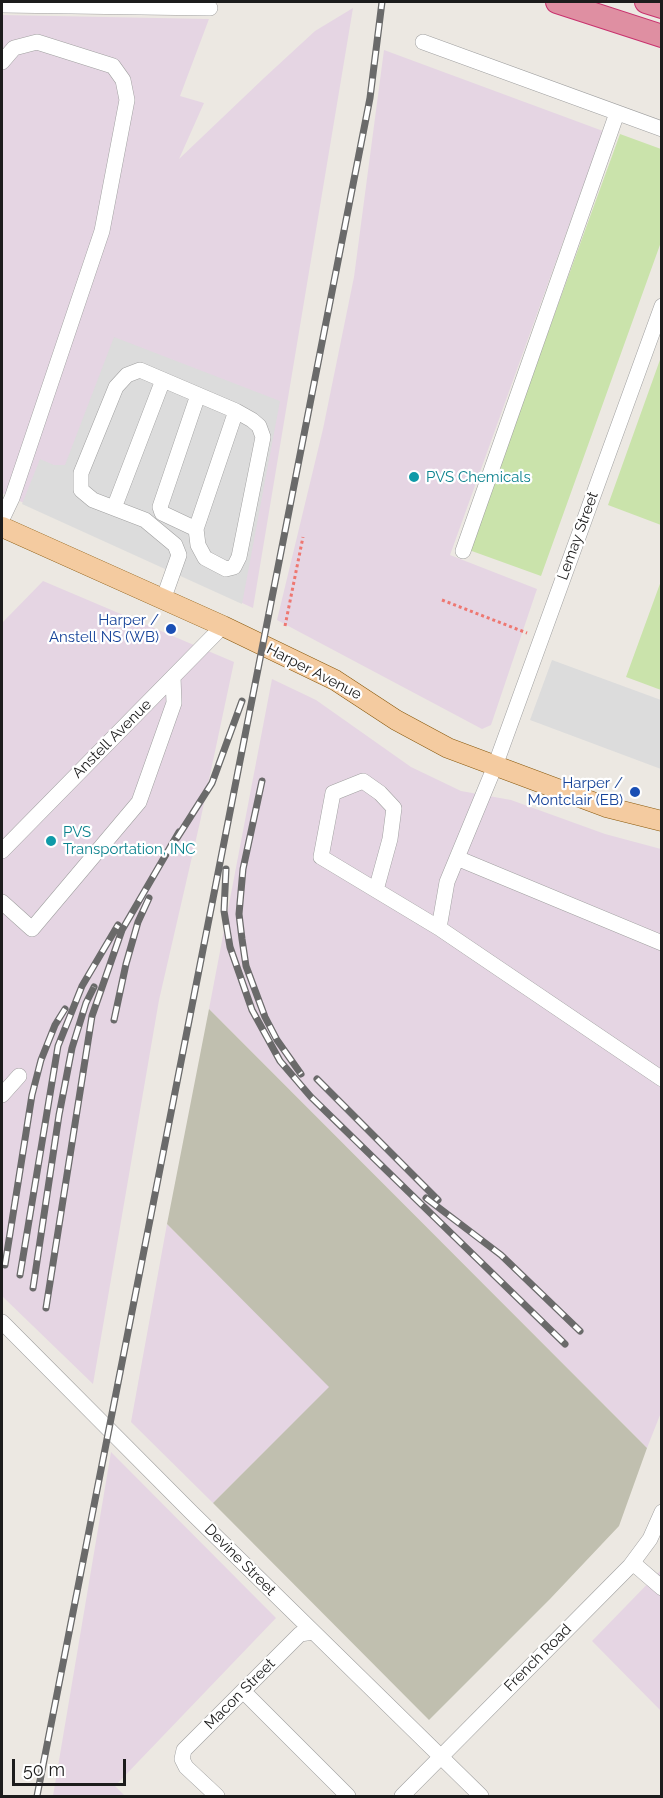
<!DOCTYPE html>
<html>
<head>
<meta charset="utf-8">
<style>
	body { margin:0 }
	#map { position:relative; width:663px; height:1798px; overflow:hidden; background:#ece8e2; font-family:Raleway,sans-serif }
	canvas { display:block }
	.frame { position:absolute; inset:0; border:3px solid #1c1c1c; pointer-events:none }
	.scale { position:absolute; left:12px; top:1759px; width:114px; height:27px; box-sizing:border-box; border:3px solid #1c1c1c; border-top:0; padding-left:8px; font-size:18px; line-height:21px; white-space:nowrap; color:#1c1c1c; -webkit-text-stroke:4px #fff; paint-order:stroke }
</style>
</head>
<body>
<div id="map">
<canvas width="663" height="1798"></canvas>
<div class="frame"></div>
<div class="scale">50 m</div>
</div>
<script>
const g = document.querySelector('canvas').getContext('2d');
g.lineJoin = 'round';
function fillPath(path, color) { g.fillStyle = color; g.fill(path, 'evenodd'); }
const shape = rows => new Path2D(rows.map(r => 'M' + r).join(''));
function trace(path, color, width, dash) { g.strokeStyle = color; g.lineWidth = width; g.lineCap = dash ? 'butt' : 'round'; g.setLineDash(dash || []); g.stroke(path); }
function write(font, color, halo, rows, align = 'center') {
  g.font = font + ' Raleway,sans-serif'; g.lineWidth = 4.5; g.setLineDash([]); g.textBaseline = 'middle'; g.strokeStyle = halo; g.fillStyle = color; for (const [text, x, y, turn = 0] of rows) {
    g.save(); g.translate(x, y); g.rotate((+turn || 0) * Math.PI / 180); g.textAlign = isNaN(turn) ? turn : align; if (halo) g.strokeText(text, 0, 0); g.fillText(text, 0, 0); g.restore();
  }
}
fillPath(shape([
	[353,8,253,608,2,493,2,15,209,19,180,96,204,103,179,159,264,78,315,31],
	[384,50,603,131,450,555,537,589,491,725,482,729,277,620,323,429,354,277],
	[43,581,234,662,200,822,159,1000,93,1384,2,1296,2,623],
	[272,679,316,700,411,767,461,791,511,800,605,834,661,849,662,1410,647,1448,209,1009],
	[167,1224,330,1387,213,1503,131,1422],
	[111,1452,276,1618,115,1786,125,1796,53,1796],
	[661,1570,661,1711,592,1641]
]), '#e5d5e3');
fillPath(shape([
	[209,1009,647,1448,619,1526,550,1599,429,1720,213,1503,329,1387,167,1224]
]), '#c0bfaf');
fillPath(shape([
	[620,134,661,149,661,242,541,576,469,550],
	[661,357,661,525,608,505],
	[661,581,661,690,626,677]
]), '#cae3ab');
fillPath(shape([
	[114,337,280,401,242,604,22,504,40,459,54,465,65,465],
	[552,660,661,700,661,769,530,720]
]), '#dcdcdc');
const minor = shape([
	[2,5,210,8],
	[423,42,662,129],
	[2,62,14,48,37,42,113,66,123,80,127,100,102,231,12,498,2,519],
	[662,306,495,766,447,882,439,928,662,1079],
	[114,508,163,380],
	[196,529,162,513,160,507,198,395],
	[463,551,617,113],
	[163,600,179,555,175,545,145,520,93,500,81,490,81,473,116,387,127,375,140,370,236,411,252,420,259,426,263,437,239,557,234,567,226,569,205,558,198,545,196,529,236,411],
	[2,851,223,626],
	[457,858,662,943],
	[376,890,390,839,394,808,380,793,363,781,333,793,321,857,439,928],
	[2,902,32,929,139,802,174,703,173,677],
	[2,1095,19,1076],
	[2,1322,191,1512,481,1796],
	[633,1563,662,1588],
	[243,1691,348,1796],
	[217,1796,186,1767,182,1759,184,1750,300,1634,313,1632],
	[402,1796,630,1566,650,1539,662,1512]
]);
const major = shape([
	[2,527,223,626,335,680,396,720,448,748,606,807,662,821]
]);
const highway = shape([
	[557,2,662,36],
	[646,2,662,7]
]);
trace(minor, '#a0a0a0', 16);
trace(major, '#88580b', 21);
trace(highway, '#c8316d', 24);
trace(shape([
	[442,600,527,633],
	[285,626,303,537]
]), '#ee7771', 3, [3, 3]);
trace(minor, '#fff', 15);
trace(major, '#f4cba0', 20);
trace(highway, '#df8fa2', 22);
const rail = shape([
	[262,781,243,869,239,914,242,939,246,966,265,1017,277,1040,301,1074],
	[177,838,212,783,242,701],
	[226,869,224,911,230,947,252,1010,280,1061,311,1097,565,1344],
	[114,1020,126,964,138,922,149,898],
	[317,1079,438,1200],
	[426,1198,501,1255,580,1331],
	[5,1265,32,1095,41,1060,55,1025,65,1009],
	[20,1275,58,1046,82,986,118,925],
	[33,1288,59,1115,72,1048,86,1003,94,987],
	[46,1308,92,1016,122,930,179,832],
	[37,1796,370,98,382,2]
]);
trace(rail, '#6a6a6a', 7);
trace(rail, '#fff', 4.5, [14]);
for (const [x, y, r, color] of [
	[414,477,6,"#0f9aa8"],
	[171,629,6,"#1a4fb4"],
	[635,792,6,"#1a4fb4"],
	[51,841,6,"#0f9aa8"]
]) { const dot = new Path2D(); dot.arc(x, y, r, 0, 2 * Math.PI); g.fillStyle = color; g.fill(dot); trace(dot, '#fff', 2); }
write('15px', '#0d838f', '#fff', [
	["PVS Chemicals",426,477],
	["PVS",63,832],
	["Transportation, INC",63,849]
], 'left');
write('15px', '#1c1c1c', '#fff', [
	["Lemay Street",578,536,-70],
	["Harper Avenue",314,672,27],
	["Anstell Avenue",112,739,-45],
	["Devine Street",240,1560,45],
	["French Road",538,1658,-45],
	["Macon Street",240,1694,-45]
]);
write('15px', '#164399', '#fff', [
	["Harper /",159,620],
	["Anstell NS (WB)",159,637],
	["Harper /",623,783],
	["Montclair (EB)",623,800]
], 'right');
</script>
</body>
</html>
